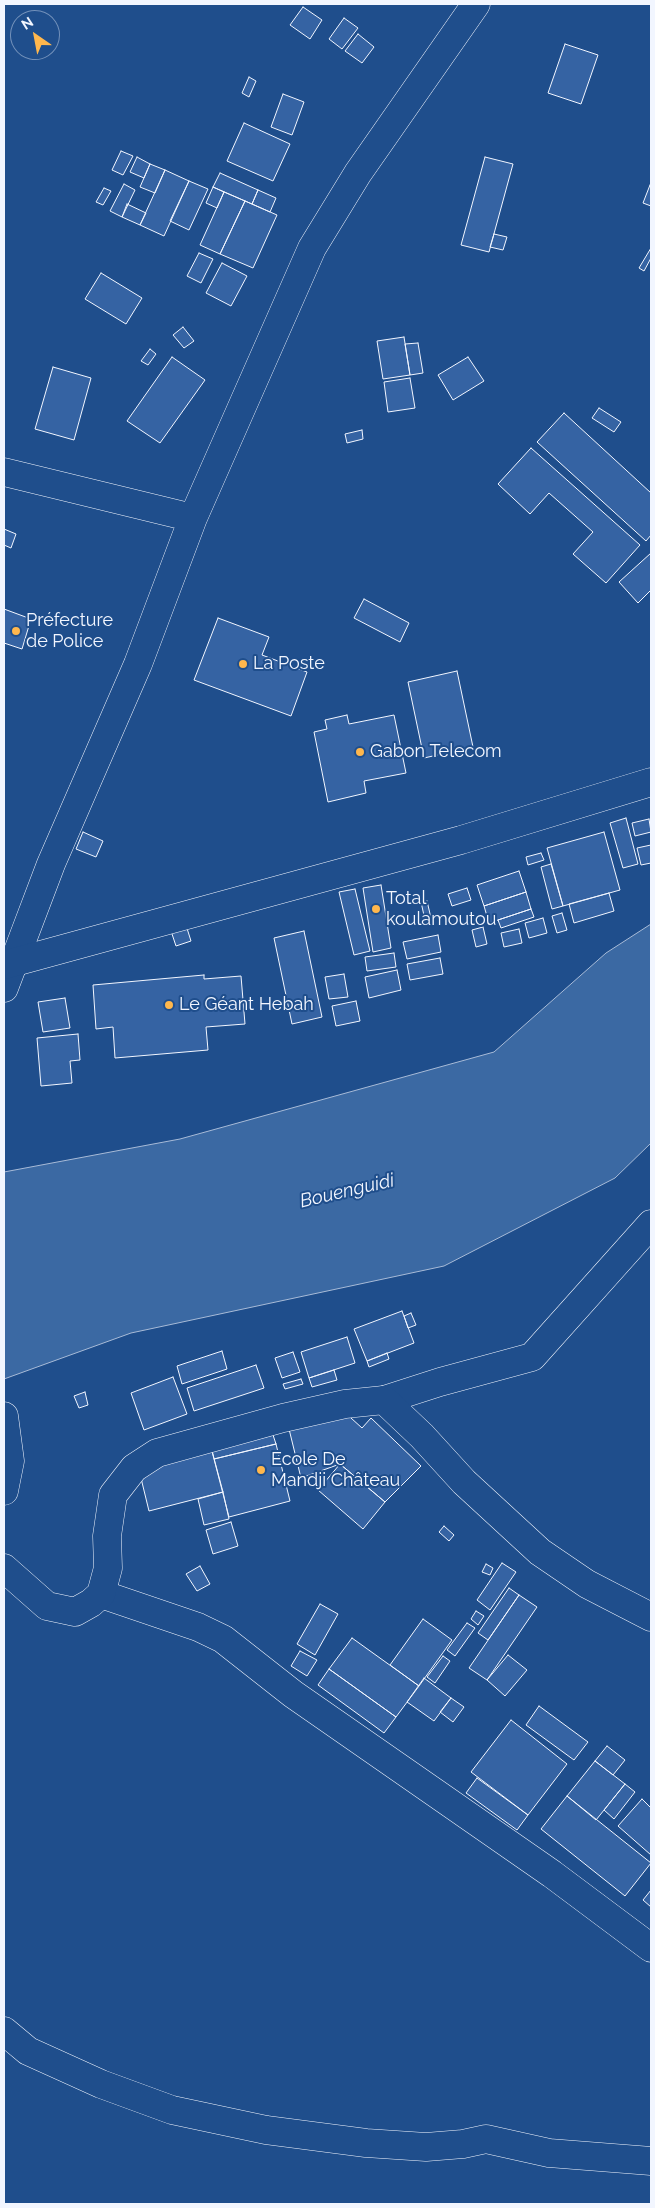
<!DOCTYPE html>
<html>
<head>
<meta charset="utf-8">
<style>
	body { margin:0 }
	#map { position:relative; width:655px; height:2208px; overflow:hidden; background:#1f4e8c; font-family:Raleway,sans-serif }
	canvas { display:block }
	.frame { position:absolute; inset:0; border:5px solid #f2f6ff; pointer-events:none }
	.north { position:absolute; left:10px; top:10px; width:50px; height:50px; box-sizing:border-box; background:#1f4e8c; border:1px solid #7391ba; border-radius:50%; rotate:327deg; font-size:14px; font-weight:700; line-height:20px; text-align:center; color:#f2f6ff }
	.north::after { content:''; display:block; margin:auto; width:18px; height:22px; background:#ffb74d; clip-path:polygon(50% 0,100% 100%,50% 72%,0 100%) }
</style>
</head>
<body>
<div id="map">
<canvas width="655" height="2208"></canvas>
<div class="frame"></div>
<div class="north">N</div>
</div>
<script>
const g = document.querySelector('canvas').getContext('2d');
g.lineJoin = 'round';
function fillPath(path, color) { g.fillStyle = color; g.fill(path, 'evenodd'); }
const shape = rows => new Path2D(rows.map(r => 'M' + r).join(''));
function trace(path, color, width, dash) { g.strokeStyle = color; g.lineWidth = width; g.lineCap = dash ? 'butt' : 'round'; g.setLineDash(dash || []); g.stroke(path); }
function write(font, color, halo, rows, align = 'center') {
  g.font = font + ' Raleway,sans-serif'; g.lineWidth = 4; g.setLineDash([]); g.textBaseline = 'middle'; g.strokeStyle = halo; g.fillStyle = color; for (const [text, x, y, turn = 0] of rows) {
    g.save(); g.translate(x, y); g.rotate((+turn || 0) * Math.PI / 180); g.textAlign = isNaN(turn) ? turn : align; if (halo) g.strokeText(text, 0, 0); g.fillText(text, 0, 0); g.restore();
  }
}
const water = shape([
	[651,924,651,1143,615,1178,444,1266,131,1333,4,1379,4,1172,180,1139,494,1052,606,953,651,924]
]);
fillPath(water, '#3b69a3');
trace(water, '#a8bbd7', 1);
const building = shape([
	[303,7,322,20,310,39,290,25,303,7],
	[344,18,358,28,342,49,329,39,344,18],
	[358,34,374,47,362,63,345,51,358,34],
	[565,44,598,55,581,104,548,93,565,44],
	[249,77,256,81,249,97,242,93,249,77],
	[283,94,304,102,292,135,271,127,283,94],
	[244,123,290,144,273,181,227,161,244,123],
	[121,151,133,156,123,175,112,170,121,151],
	[137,157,150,164,144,178,130,172,137,157],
	[485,157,513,164,489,252,461,245,485,157],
	[150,164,165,170,155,193,140,187,150,164],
	[165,170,189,181,164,236,140,225,165,170],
	[220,173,258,190,252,204,213,187,220,173],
	[189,181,208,189,189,230,170,221,189,181],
	[124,184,135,190,122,217,110,211,124,184],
	[650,185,651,185,651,206,643,203,650,185],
	[213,187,224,192,217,208,206,203,213,187],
	[104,188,111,191,103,205,96,202,104,188],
	[258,190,276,198,270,212,252,204,258,190],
	[224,192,245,201,220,254,200,245,224,192],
	[245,201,277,215,253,268,220,254,245,201],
	[127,204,146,213,140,225,122,217,127,204],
	[494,234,507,237,503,250,490,247,494,234],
	[651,248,651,258,644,271,639,268,651,248],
	[199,253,213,259,201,283,187,276,199,253],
	[222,263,247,276,231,306,206,293,222,263],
	[101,273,142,298,126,324,85,299,101,273],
	[183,327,194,341,184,348,173,335,183,327],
	[404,337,410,375,383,379,377,341,404,337],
	[418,343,423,373,410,375,405,344,418,343],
	[150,349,156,354,148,365,141,361,150,349],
	[172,357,205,380,160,443,127,421,172,357],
	[468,357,484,381,453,400,438,375,468,357],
	[53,367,91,378,74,440,35,429,53,367],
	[410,378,415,408,388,412,384,382,410,378],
	[599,408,621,422,614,432,592,418,599,408],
	[564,413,651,493,651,535,646,541,537,442,564,413],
	[362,430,363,439,347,443,345,434,362,430],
	[531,448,640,545,606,583,573,554,593,532,549,493,530,514,498,484,531,448],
	[4,529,16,534,11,548,4,545,4,529],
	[651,553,651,590,638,603,619,582,651,553],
	[364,599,409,623,400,642,354,618,364,599],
	[4,609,31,619,22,649,4,643,4,609],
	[218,618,269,637,262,655,307,672,291,716,194,680,218,618],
	[457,671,473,747,424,758,408,682,457,671],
	[347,715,349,724,394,715,406,773,364,781,366,793,328,802,314,732,327,729,325,720,347,715],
	[626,818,638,864,623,868,610,823,626,818],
	[649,819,651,832,635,836,632,823,649,819],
	[83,832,103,841,96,857,76,849,83,832],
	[604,832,620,890,563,906,547,848,604,832],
	[651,845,651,863,641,865,637,848,651,845],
	[541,853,544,860,528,865,526,857,541,853],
	[551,864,563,906,552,909,541,867,551,864],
	[519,871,526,892,484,906,477,885,519,871],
	[381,885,391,948,373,952,363,888,381,885],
	[467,888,471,900,452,906,448,894,467,888],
	[355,889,370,951,354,955,339,892,355,889],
	[526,892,531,909,489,923,484,906,526,892],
	[609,893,614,911,574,923,569,904,609,893],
	[427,901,431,918,425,920,421,902,427,901],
	[531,909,534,917,501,928,498,920,531,909],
	[562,913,567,930,557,933,552,916,562,913],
	[543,918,547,933,529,938,525,923,543,918],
	[185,922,191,941,176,946,170,928,185,922],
	[483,927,487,944,476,947,472,930,483,927],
	[519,929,522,943,504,947,501,933,519,929],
	[304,931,322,1017,292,1024,274,938,304,931],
	[438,935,441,952,407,959,403,942,438,935],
	[394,953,396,967,367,971,365,957,394,953],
	[440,958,443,974,410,980,407,964,440,958],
	[397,970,401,990,369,998,365,977,397,970],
	[344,974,348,997,329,999,325,977,344,974],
	[204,975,204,979,241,976,245,1024,206,1027,208,1050,115,1058,113,1027,96,1029,93,985,204,975],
	[65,998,70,1028,43,1032,38,1002,65,998],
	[356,1001,360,1021,336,1026,332,1006,356,1001],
	[78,1034,80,1060,70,1061,72,1083,41,1086,37,1038,78,1034],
	[402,1311,414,1343,367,1361,354,1329,402,1311],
	[411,1313,416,1325,408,1328,404,1316,411,1313],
	[347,1337,355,1363,309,1378,301,1352,347,1337],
	[222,1351,227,1369,182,1384,177,1366,222,1351],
	[293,1352,300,1372,282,1378,275,1358,293,1352],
	[387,1353,389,1359,369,1367,367,1361,387,1353],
	[256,1365,264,1388,194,1411,187,1388,256,1365],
	[334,1370,337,1380,312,1387,309,1378,334,1370],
	[173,1377,187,1414,144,1430,131,1393,173,1377],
	[301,1379,303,1384,285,1389,283,1384,301,1379],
	[85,1392,88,1405,79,1408,74,1396,85,1392],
	[340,1408,362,1428,371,1418,421,1466,385,1502,340,1464,301,1478,289,1429,340,1408],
	[273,1435,276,1444,214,1459,212,1451,273,1435],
	[276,1444,290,1501,229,1517,214,1459,276,1444],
	[212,1451,223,1492,149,1511,139,1470,212,1451],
	[340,1464,385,1502,363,1529,318,1490,340,1464],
	[223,1492,229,1519,204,1525,198,1499,223,1492],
	[231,1522,238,1546,213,1554,206,1530,231,1522],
	[444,1526,454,1535,449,1541,439,1532,444,1526],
	[502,1563,516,1572,490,1610,477,1600,502,1563],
	[486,1564,493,1568,490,1575,482,1572,486,1564],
	[200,1566,210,1584,197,1591,186,1574,200,1566],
	[509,1588,519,1595,488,1640,478,1633,509,1588],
	[519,1595,537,1607,487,1680,469,1668,519,1595],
	[320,1604,338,1614,315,1655,297,1644,320,1604],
	[476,1611,484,1616,478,1625,471,1619,476,1611],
	[423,1619,452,1640,419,1686,390,1665,423,1619],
	[467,1623,475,1628,455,1656,447,1650,467,1623],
	[352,1638,419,1686,396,1717,329,1669,352,1638],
	[300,1651,317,1660,307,1676,291,1666,300,1651],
	[508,1655,527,1670,505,1696,487,1680,508,1655],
	[443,1656,450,1661,435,1683,427,1677,443,1656],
	[329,1669,396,1717,384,1733,318,1685,329,1669],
	[424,1678,451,1698,434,1721,407,1702,424,1678],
	[451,1698,464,1707,453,1722,440,1712,451,1698],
	[539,1706,588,1742,574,1760,526,1725,539,1706],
	[511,1720,567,1764,528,1815,471,1772,511,1720],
	[607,1746,625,1760,613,1775,595,1761,607,1746],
	[595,1761,625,1784,596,1820,567,1796,595,1761],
	[477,1778,528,1815,517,1830,466,1793,477,1778],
	[625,1784,635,1792,614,1819,604,1810,625,1784],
	[567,1796,651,1863,625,1896,541,1829,567,1796],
	[642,1799,651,1808,651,1855,618,1826,642,1799],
	[651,1890,651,1907,643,1900,651,1890]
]);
fillPath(building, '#3563a3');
trace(building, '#f2f6ff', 1);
const minor = shape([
	[4,472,193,518],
	[4,988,51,864,138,664,193,518,312,248,358,173,476,4],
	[384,1400,440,1382,532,1357,651,1224],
	[4,1416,10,1461,4,1491],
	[101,1594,198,1627,223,1639,293,1694,552,1874,651,1948],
	[4,2031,28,2051,101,2084,172,2110,266,2130,366,2143,426,2147,463,2144,486,2139,549,2153,651,2161]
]);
const major = shape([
	[4,965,461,840,651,782],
	[4,1568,47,1606,75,1612,91,1603,101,1594,108,1568,107,1536,113,1495,134,1468,157,1453,283,1418,345,1404,384,1400,422,1436,464,1482,540,1552,587,1584,651,1617]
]);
trace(minor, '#f2f6ff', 29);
trace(major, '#f2f6ff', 29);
trace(minor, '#1f4e8c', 28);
trace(major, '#1f4e8c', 28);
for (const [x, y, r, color] of [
	[16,631,5,"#ffb74d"],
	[243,664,5,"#ffb74d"],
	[360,752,5,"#ffb74d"],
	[376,909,5,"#ffb74d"],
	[169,1005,5,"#ffb74d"],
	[261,1470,5,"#ffb74d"]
]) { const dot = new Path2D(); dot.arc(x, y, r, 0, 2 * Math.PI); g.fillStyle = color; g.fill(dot); trace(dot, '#1f4e8c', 2); }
write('18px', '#f2f6ff', '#1f4e8c', [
	["Préfecture",26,621],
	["de Police",26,642],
	["La Poste",253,664],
	["Gabon Telecom",370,752],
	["Total",386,899],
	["koulamoutou",386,920],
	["Le Géant Hebah",179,1005],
	["Ecole De",271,1460],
	["Mandji Château",271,1481]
], 'left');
write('italic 19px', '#f2f6ff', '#1f4e8c', [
	["Bouenguidi",347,1191,-13]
]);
</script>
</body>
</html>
